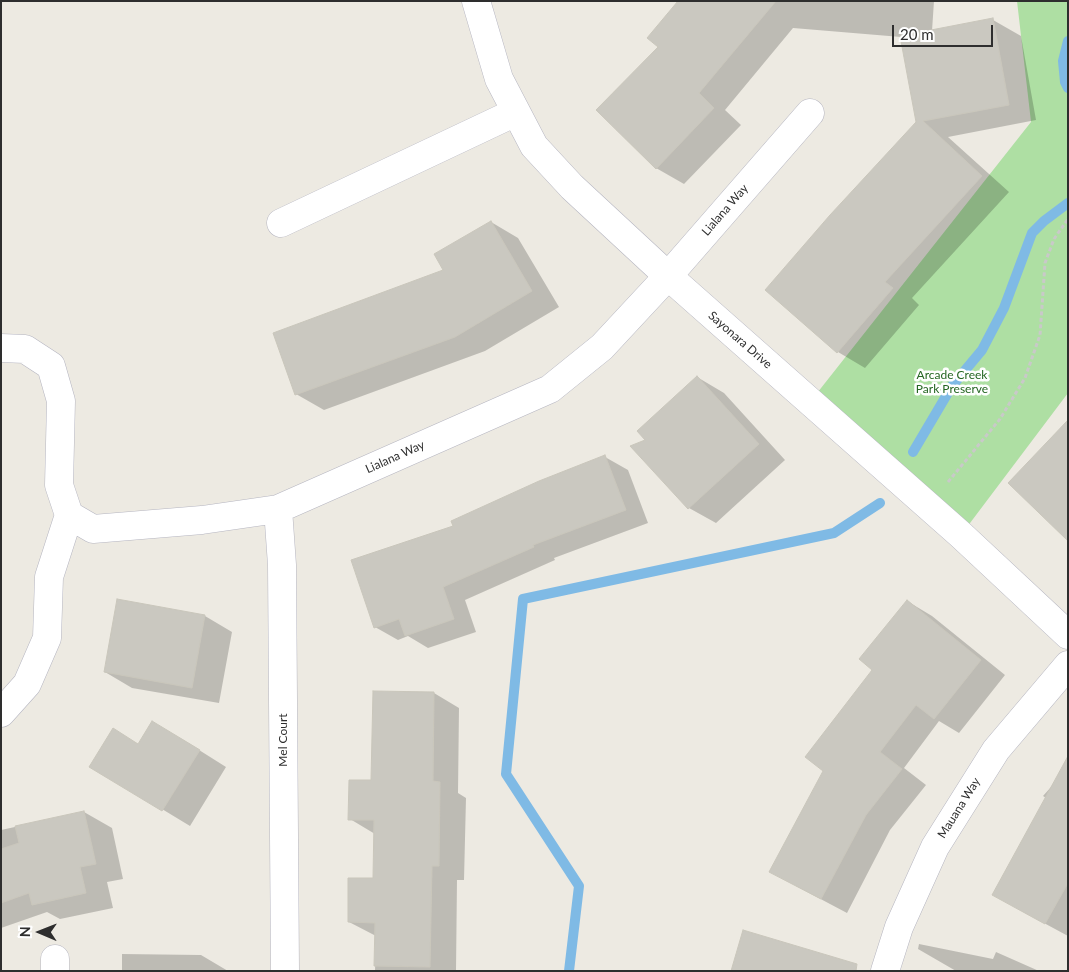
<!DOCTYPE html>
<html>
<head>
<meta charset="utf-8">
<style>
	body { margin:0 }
	#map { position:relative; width:1069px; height:972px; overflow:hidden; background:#edeae2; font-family:Lato,sans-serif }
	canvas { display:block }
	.frame { position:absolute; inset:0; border:2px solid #2e2e2e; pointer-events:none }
	.north { position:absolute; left:15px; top:907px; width:50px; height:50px; -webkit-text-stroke:4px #fff; paint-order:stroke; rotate:271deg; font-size:14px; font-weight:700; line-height:20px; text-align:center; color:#2e2e2e }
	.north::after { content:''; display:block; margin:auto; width:18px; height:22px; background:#2e2e2e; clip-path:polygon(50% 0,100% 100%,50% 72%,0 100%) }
	.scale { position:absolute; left:892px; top:25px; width:101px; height:22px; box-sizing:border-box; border:2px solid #2e2e2e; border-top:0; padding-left:6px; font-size:15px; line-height:18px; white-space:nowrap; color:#2e2e2e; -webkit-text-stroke:4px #fff; paint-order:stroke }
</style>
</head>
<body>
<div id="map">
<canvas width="1069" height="972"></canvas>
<div class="frame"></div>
<div class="north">N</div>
<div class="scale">20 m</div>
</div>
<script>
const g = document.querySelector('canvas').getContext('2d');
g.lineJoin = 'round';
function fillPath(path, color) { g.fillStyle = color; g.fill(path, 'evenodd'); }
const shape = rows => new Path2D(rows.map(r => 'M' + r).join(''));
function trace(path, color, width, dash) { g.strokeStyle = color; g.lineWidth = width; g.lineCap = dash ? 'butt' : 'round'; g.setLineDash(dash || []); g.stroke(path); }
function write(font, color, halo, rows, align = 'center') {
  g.font = font + ' Lato,sans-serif'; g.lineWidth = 5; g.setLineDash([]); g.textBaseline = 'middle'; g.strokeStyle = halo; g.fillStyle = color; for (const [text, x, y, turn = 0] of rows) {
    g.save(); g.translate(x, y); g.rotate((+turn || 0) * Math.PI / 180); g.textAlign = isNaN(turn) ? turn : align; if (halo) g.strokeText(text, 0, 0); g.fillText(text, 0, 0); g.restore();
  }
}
fillPath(shape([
	[1017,1,1068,1,1068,393,961,535,810,402,1031,122]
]), '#aedfa3');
fillPath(shape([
	[680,1,934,1,932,31,993,20,1021,36,1036,120,948,137,1009,192,912,298,919,305,865,368,838,352,917,123,901,37,793,28,725,110,741,125,684,184,656,168,660,47],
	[491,222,518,238,559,307,485,351,324,410,296,394,445,271],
	[697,377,724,393,785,460,716,523,689,508,648,441],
	[605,457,628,470,648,523,554,558,555,560,465,600,476,632,428,648,408,636,398,640,375,627,454,526],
	[907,601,932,616,1005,675,959,733,939,721,904,768,926,785,890,830,847,913,796,886,825,770],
	[205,616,232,632,219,703,132,688,105,672],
	[434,693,459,708,458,793,466,798,464,880,457,880,456,971,375,971,376,936,349,922,374,879,375,834,350,819],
	[113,730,139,745,180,738,226,767,190,826,91,766],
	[1068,768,1068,936,1018,909,1046,798,1043,796],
	[84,812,112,828,123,879,107,882,113,908,60,919,47,912,1,928,1,830],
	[919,944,993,959,996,952,1039,971,956,971,918,949],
	[122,954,201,955,228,971,122,971]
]), '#0003');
trace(shape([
	[1068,41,1063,61,1065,82,1068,88],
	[913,452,952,386,982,350,1004,308,1032,233,1044,221,1068,203],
	[569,971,579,886,506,774,523,599,834,533,880,503]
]), '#7fbae5', 10);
const building = shape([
	[678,1,776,1,699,93,714,108,656,169,596,110,658,47,647,38,678,1],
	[993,18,1009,105,923,121,982,176,885,282,893,288,837,353,765,290,830,215,916,122,900,36,993,18],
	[491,221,532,291,455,337,295,395,273,333,443,270,434,254,491,221],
	[697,376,759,444,688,509,630,446,645,440,637,431,697,376],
	[1068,420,1068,541,1008,483,1068,420],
	[605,455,626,510,533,545,534,547,443,587,454,619,405,636,399,619,374,628,351,560,453,526,451,521,539,481,605,455],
	[117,599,205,615,192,688,104,672,117,599],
	[907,600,981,660,934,719,916,705,880,752,902,769,866,815,821,899,769,872,823,771,805,757,872,670,859,659,907,600],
	[373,691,434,692,433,781,440,782,439,866,432,866,430,967,374,966,375,923,348,922,348,878,373,878,374,820,348,820,349,780,371,780,373,691],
	[152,721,200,750,162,811,89,767,113,728,138,744,152,721],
	[1068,756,1068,883,1045,924,992,895,1068,756],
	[84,811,96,864,80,867,86,893,32,905,29,893,1,903,1,849,19,843,15,826,84,811],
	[743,930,857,964,856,971,731,971,743,930]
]);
fillPath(building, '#cac8c0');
trace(building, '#c9c6bb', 1);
const minor = shape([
	[476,1,499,79,534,146,572,187,668,276,961,535,1068,635],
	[281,223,516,112],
	[1,348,25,349,51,366,61,401,59,485,69,515,93,529,202,520,278,509,550,389,602,347,668,276,810,113],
	[278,509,282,565,285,971],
	[1,713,27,684,47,638,49,577,69,515],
	[55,971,55,959],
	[885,971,899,927,935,847,996,750,1068,665]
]);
trace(minor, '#b5b5c0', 29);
trace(shape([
	[948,482,1000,419,1025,378,1040,335,1045,263,1054,239,1068,219]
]), '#c9c9c9', 3, [4, 2.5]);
trace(minor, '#fff', 28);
write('12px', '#2e2e2e', '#fff', [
	["Lialana Way",725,210,-49],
	["Sayonara Drive",740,340,41],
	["Lialana Way",395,457,-24],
	["Mel Court",283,740,-90],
	["Mauana Way",959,808,-58]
]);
write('12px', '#256622', '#fff', [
	["Arcade Creek",952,375],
	["Park Preserve",952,389]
]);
</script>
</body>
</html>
